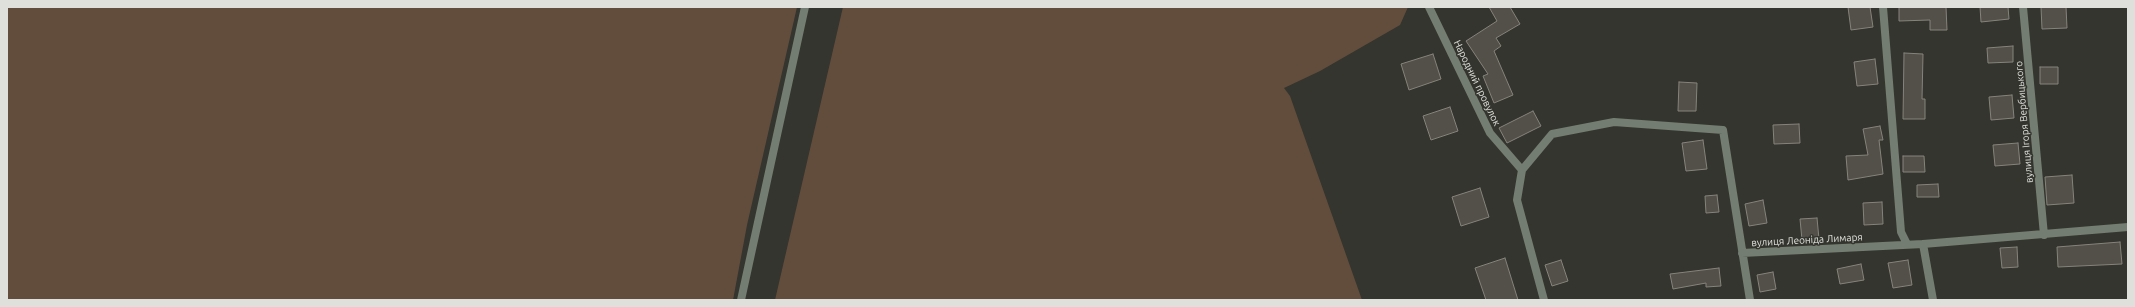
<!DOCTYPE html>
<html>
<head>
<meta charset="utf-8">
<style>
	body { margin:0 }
	#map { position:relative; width:2135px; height:307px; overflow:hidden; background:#34352e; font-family:Ubuntu,sans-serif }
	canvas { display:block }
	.frame { position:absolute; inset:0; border:8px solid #dfe0dc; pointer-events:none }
</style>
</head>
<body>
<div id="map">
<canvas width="2135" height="307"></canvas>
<div class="frame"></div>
</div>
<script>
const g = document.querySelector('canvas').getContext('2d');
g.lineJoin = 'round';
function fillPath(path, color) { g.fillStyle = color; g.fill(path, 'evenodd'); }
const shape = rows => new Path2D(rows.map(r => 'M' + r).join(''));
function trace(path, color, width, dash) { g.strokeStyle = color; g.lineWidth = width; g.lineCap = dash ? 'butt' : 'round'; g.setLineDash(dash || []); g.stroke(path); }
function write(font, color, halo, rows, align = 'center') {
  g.font = font + ' Ubuntu,sans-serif'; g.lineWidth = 3; g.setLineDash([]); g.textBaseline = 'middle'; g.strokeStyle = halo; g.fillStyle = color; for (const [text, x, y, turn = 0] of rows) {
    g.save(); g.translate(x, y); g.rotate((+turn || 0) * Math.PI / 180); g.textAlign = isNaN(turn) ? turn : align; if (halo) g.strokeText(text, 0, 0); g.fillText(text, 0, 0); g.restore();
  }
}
fillPath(shape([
	[7,7,797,7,747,225,733,300,7,300],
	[843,7,1408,7,1400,25,1320,71,1284,88,1290,96,1362,300,775,300]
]), '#624d3c');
const building = shape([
	[1489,7,1510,7,1520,24,1496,38,1501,46,1494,51,1513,95,1494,103,1483,76,1488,74,1466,41,1497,21,1489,7],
	[1848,7,1870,7,1873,27,1851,30,1848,7],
	[1899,7,1946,7,1947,30,1930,30,1930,20,1899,21,1899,7],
	[1980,7,2008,7,2009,19,1981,22,1980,7],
	[2041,7,2066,7,2067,28,2042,29,2041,7],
	[2013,46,2013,62,1988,63,1987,48,2013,46],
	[1904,53,1923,54,1922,99,1925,99,1925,119,1903,119,1904,53],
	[1433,54,1441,79,1409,90,1401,64,1433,54],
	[1875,59,1878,84,1857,86,1854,62,1875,59],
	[2040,67,2058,67,2058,84,2040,84,2040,67],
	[1679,82,1697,83,1696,111,1678,111,1679,82],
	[2012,95,2014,118,1991,120,1989,97,2012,95],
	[1450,107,1458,131,1431,140,1423,116,1450,107],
	[1533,111,1541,126,1507,143,1499,128,1533,111],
	[1799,124,1800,143,1774,144,1773,125,1799,124],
	[1880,126,1883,140,1879,140,1883,174,1848,180,1846,156,1868,155,1863,129,1880,126],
	[1703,140,1707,169,1686,171,1682,143,1703,140],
	[2018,143,2020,164,1995,166,1993,145,2018,143],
	[1903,156,1924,156,1925,172,1903,172,1903,156],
	[2072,175,2074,203,2047,205,2045,177,2072,175],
	[1938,184,1939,197,1917,197,1917,185,1938,184],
	[1480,188,1489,217,1461,226,1452,197,1480,188],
	[1717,195,1719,212,1706,213,1705,196,1717,195],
	[1763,200,1767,223,1749,226,1745,204,1763,200],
	[1882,202,1883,224,1864,225,1863,203,1882,202],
	[1817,218,1819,239,1802,240,1800,219,1817,218],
	[2120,242,2122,264,2058,267,2057,247,2120,242],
	[2017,247,2018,267,2002,268,2000,248,2017,247],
	[1505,258,1518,300,1486,300,1475,268,1505,258],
	[1561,260,1568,281,1552,286,1545,265,1561,260],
	[1908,260,1912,285,1893,288,1888,263,1908,260],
	[1861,264,1864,280,1840,284,1837,269,1861,264],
	[1719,268,1721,286,1706,287,1706,283,1673,289,1670,274,1719,268],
	[1773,272,1776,289,1760,292,1757,275,1773,272]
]);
fillPath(building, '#53504a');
trace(building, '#86837c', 1);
trace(shape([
	[1429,7,1490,133,1522,170,1517,200,1544,300],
	[1883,7,1901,232,1907,244],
	[2023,7,2044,235],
	[1522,170,1552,134,1614,122,1723,130,1750,300],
	[1923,244,1933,300],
	[1742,253,1923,244,2128,227],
	[741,300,805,7]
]), '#747d72', 8);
write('10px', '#dfe0dc', '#34352e', [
	["Народний провулок",1477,83,64],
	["вулиця Ігоря Вербицького",2024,122,-95],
	["вулиця Леоніда Лимаря",1807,240,-3]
]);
</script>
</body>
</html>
